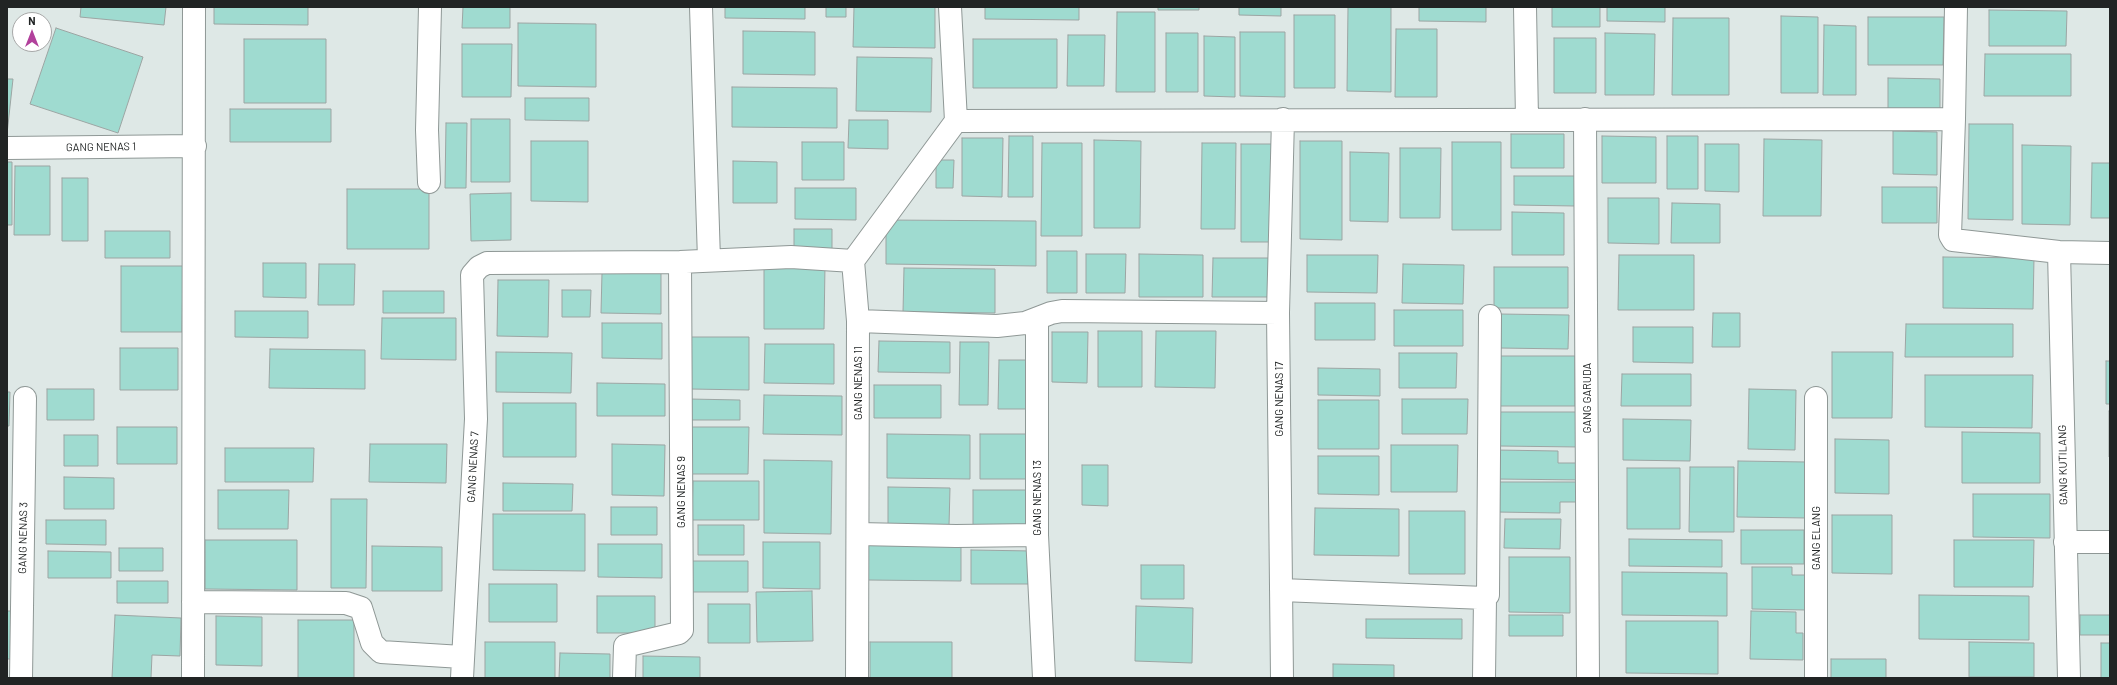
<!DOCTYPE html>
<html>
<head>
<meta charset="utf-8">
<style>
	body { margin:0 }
	#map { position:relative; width:2117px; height:685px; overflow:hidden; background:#dee8e6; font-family:Barlow,sans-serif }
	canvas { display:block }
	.frame { position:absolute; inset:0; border:8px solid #212424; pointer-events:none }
	.north { position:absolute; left:12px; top:12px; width:40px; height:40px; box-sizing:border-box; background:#fff; border:1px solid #a6a7a7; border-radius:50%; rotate:0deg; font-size:11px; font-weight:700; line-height:16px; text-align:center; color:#212424 }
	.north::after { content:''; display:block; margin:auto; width:14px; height:18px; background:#b2419c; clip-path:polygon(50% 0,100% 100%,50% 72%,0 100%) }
</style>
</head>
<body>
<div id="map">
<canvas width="2117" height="685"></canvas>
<div class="frame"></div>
<div class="north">N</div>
</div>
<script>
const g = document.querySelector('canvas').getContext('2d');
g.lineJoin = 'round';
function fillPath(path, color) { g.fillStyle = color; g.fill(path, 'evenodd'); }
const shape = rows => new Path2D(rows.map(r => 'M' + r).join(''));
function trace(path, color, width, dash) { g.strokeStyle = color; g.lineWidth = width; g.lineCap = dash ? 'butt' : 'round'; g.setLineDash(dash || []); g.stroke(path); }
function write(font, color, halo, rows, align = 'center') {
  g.font = font + ' Barlow,sans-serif'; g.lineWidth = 3; g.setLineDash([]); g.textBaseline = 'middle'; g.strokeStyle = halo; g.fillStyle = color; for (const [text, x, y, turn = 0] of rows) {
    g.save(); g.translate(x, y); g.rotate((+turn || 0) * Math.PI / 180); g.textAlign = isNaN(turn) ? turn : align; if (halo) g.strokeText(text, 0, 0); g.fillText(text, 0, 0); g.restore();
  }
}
const building = shape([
	[81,7,166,7,164,25,80,17,81,7],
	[214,7,308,7,308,25,214,24,214,7],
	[463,7,510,7,510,28,462,28,463,7],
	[725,7,805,7,805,19,725,18,725,7],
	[826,7,846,7,846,17,826,17,826,7],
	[854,7,935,7,935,48,853,47,854,7],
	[985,7,1079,7,1079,20,985,19,985,7],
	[1158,7,1199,7,1199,10,1158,10,1158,7],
	[1239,7,1281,7,1281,16,1239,15,1239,7],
	[1348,7,1391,7,1391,92,1347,91,1348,7],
	[1419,7,1486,7,1486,22,1419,21,1419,7],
	[1552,7,1600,7,1600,27,1552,27,1552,7],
	[1607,7,1665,7,1665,22,1607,21,1607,7],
	[1989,10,2067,11,2066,46,1989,46,1989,10],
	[1117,12,1155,12,1155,92,1116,92,1117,12],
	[1294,15,1335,15,1335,88,1294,88,1294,15],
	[1781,16,1818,17,1818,93,1781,93,1781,16],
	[1868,17,1944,17,1943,65,1868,65,1868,17],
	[1673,18,1729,18,1729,95,1672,95,1673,18],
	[518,23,596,24,596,87,518,86,518,23],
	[1824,25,1856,26,1856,95,1823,95,1824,25],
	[56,28,143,57,118,133,30,104,56,28],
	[1396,29,1437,29,1437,97,1395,97,1396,29],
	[743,31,815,32,815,75,743,74,743,31],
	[1240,32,1285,32,1285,97,1240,96,1240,32],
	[1166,33,1198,33,1198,92,1166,92,1166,33],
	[1605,33,1655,34,1654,95,1605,95,1605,33],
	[1068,35,1105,35,1104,86,1067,86,1068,35],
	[1204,36,1235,37,1235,97,1204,96,1204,36],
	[1554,38,1596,38,1596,93,1554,93,1554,38],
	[244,39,326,39,326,103,244,103,244,39],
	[973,39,1057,39,1057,88,973,88,973,39],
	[462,44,512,44,511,97,462,97,462,44],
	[1985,54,2071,54,2071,96,1984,96,1985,54],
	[857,57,932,58,931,112,856,111,857,57],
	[1888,78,1940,79,1940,110,1888,109,1888,78],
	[7,79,13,79,7,134,7,79],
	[732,87,837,88,837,128,732,127,732,87],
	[525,98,589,98,589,121,525,120,525,98],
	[230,109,331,109,331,142,230,142,230,109],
	[471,119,510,119,510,182,471,182,471,119],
	[849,120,888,120,888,149,848,148,849,120],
	[446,123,467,123,466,188,445,188,446,123],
	[1969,124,2013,124,2013,220,1968,219,1969,124],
	[1893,131,1937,132,1937,175,1893,174,1893,131],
	[1511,134,1564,134,1564,168,1511,168,1511,134],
	[1009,136,1033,136,1033,197,1008,197,1009,136],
	[1602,136,1656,137,1656,183,1602,183,1602,136],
	[1667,136,1698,136,1698,189,1667,189,1667,136],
	[962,138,1003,138,1002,197,962,196,962,138],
	[1764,139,1822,140,1821,216,1763,216,1764,139],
	[1094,140,1141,141,1140,228,1094,228,1094,140],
	[531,141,588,141,588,202,531,201,531,141],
	[1300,141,1342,141,1342,240,1300,239,1300,141],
	[802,142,844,142,844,180,802,180,802,142],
	[1452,142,1501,142,1501,230,1452,230,1452,142],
	[1042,143,1082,143,1082,236,1041,236,1042,143],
	[1202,143,1236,143,1235,229,1201,229,1202,143],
	[1241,144,1277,144,1276,242,1241,242,1241,144],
	[1705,144,1739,144,1739,192,1705,191,1705,144],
	[2022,145,2071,146,2070,225,2022,224,2022,145],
	[1400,148,1441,148,1440,218,1400,218,1400,148],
	[1350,152,1389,153,1388,222,1350,221,1350,152],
	[936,160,954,160,953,188,936,188,936,160],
	[733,161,777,162,777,203,733,203,733,161],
	[7,162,12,162,12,225,7,225,7,162],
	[2092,163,2110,163,2110,218,2091,218,2092,163],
	[15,166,50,166,50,235,14,235,15,166],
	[1514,176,1575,176,1575,206,1514,205,1514,176],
	[62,178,88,178,88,241,62,241,62,178],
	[1882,187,1937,187,1937,223,1882,223,1882,187],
	[795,188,856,188,856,220,795,219,795,188],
	[347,189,429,189,429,249,347,249,347,189],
	[511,193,511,240,471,241,470,194,511,193],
	[1608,198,1659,198,1659,244,1608,243,1608,198],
	[1672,203,1720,204,1720,243,1671,243,1672,203],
	[1512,212,1564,213,1564,255,1512,255,1512,212],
	[886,220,1036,221,1036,266,886,264,886,220],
	[794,229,832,229,832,254,794,253,794,229],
	[105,231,170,231,170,258,105,258,105,231],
	[1047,251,1077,251,1077,293,1047,293,1047,251],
	[1086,254,1126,254,1125,293,1086,293,1086,254],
	[1139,254,1203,255,1203,297,1139,297,1139,254],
	[1307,255,1378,255,1377,293,1307,292,1307,255],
	[1619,255,1694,255,1694,310,1618,310,1619,255],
	[1943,257,2034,258,2033,309,1943,308,1943,257],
	[1213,258,1272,258,1272,297,1212,297,1213,258],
	[263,263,306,263,306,298,263,297,263,263],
	[319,264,355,264,354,305,318,305,319,264],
	[764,264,825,265,824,329,764,329,764,264],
	[1403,264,1464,265,1463,304,1402,303,1403,264],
	[121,266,183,266,182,332,121,332,121,266],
	[1494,267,1568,267,1568,308,1494,308,1494,267],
	[904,268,995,269,995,313,903,312,904,268],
	[602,273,661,273,661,314,601,313,602,273],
	[498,280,549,280,548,337,497,336,498,280],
	[562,290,591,290,590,317,562,317,562,290],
	[383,291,444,291,444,313,383,313,383,291],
	[1315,303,1375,303,1375,340,1315,340,1315,303],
	[1394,310,1463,310,1463,346,1394,346,1394,310],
	[235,311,308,311,308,338,235,337,235,311],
	[1713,313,1740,313,1740,347,1712,347,1713,313],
	[1499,314,1569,315,1568,349,1499,348,1499,314],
	[382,318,456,318,456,360,381,359,382,318],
	[602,323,662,323,662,359,602,358,602,323],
	[1906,324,2013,324,2013,357,1905,357,1906,324],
	[1633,327,1693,327,1693,363,1633,362,1633,327],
	[1098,331,1142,331,1142,387,1098,387,1098,331],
	[1156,331,1216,331,1215,388,1155,387,1156,331],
	[1052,332,1088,332,1087,383,1052,382,1052,332],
	[691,337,749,337,749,390,690,389,691,337],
	[879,341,950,342,950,373,878,372,879,341],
	[960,342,989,342,988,405,959,405,960,342],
	[765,344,834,344,834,384,764,383,765,344],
	[120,348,178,348,178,390,120,390,120,348],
	[270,349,365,350,365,389,269,388,270,349],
	[496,352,572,353,571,393,496,392,496,352],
	[1832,352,1893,352,1892,418,1832,418,1832,352],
	[1399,353,1457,353,1456,388,1399,388,1399,353],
	[1499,356,1575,356,1575,406,1498,406,1499,356],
	[999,360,1029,360,1029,409,998,409,999,360],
	[2106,361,2110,361,2110,404,2106,404,2106,361],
	[1318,368,1380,369,1380,396,1318,395,1318,368],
	[1622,374,1691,374,1691,406,1621,406,1622,374],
	[1925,375,2033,375,2032,428,1925,427,1925,375],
	[597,383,665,384,665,416,597,416,597,383],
	[874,385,941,385,941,418,874,418,874,385],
	[47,389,94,389,94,420,47,420,47,389],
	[1749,389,1796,390,1795,450,1748,449,1749,389],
	[7,392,10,392,9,426,7,426,7,392],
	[764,395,842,396,842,435,763,434,764,395],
	[689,399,740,400,740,420,689,420,689,399],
	[1402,399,1468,399,1467,434,1402,434,1402,399],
	[1318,400,1379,400,1379,449,1318,449,1318,400],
	[503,403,576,403,576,457,503,457,503,403],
	[2109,411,2110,411,2110,457,2109,457,2109,411],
	[1499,412,1580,412,1580,447,1499,446,1499,412],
	[1623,419,1691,420,1690,461,1623,460,1623,419],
	[117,427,177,427,177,464,117,464,117,427],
	[687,427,749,427,748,474,687,474,687,427],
	[1962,432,2040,433,2040,483,1962,483,1962,432],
	[887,434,970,435,970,479,887,478,887,434],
	[980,434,1030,434,1030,479,980,479,980,434],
	[64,435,98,435,98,466,64,466,64,435],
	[1835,439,1889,440,1889,494,1835,493,1835,439],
	[370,444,447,444,446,483,369,482,370,444],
	[612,444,665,445,664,496,612,495,612,444],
	[1391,445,1458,445,1457,492,1391,492,1391,445],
	[225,448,314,448,313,482,225,482,225,448],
	[1496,450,1558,451,1558,463,1586,463,1586,480,1495,479,1496,450],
	[1318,456,1379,456,1379,495,1318,494,1318,456],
	[764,460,832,461,831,534,764,533,764,460],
	[1738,461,1807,462,1807,518,1737,517,1738,461],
	[1082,465,1108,465,1108,506,1082,505,1082,465],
	[1690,467,1734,467,1734,532,1689,532,1690,467],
	[1627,468,1680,468,1680,529,1627,529,1627,468],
	[64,477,114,478,114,509,64,509,64,477],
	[693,481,759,481,759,520,692,520,693,481],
	[1496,482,1585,482,1585,502,1560,502,1560,513,1496,512,1496,482],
	[503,483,573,484,572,511,503,511,503,483],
	[888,487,950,488,949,526,888,526,888,487],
	[218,490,289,490,288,529,218,529,218,490],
	[973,490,1028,490,1027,526,973,525,973,490],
	[1973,494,2050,494,2050,538,1973,537,1973,494],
	[331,499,367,499,366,588,331,588,331,499],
	[611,507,657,507,657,535,611,535,611,507],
	[1315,508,1399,509,1399,556,1314,555,1315,508],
	[1409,511,1465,511,1465,574,1409,574,1409,511],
	[493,514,585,514,585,571,493,570,493,514],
	[1832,515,1892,515,1892,574,1832,573,1832,515],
	[1505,519,1561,519,1560,549,1504,548,1505,519],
	[46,520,106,520,106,545,46,544,46,520],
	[698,525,744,525,744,555,698,555,698,525],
	[1741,530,1804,530,1804,564,1741,564,1741,530],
	[1629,539,1722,540,1722,567,1629,566,1629,539],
	[205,540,297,540,297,590,205,589,205,540],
	[1954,540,2034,540,2033,587,1954,587,1954,540],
	[763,542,820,542,820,589,763,588,763,542],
	[868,543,961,543,961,581,867,580,868,543],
	[598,544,662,544,662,578,598,577,598,544],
	[372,546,442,547,442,591,372,591,372,546],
	[119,548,163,548,163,571,119,571,119,548],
	[971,550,1033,551,1032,584,971,584,971,550],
	[48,551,111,552,111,578,48,578,48,551],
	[1509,557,1570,557,1570,613,1509,612,1509,557],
	[691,561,748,561,748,592,691,592,691,561],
	[1141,565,1184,565,1184,599,1141,599,1141,565],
	[1752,567,1792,567,1792,575,1806,575,1806,610,1752,609,1752,567],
	[1622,572,1727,573,1727,616,1622,615,1622,572],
	[117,581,168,581,168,603,117,603,117,581],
	[489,584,557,584,557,622,489,622,489,584],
	[812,591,813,641,757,642,756,592,812,591],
	[1919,595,2029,596,2029,640,1919,639,1919,595],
	[597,596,655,596,655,633,597,633,597,596],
	[708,604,750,604,750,643,708,643,708,604],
	[1136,606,1193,608,1192,663,1135,661,1136,606],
	[7,611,11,611,11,659,7,659,7,611],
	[1751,611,1796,612,1796,633,1803,633,1803,660,1750,659,1751,611],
	[115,615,181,618,180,656,152,655,151,678,112,678,115,615],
	[1509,615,1563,615,1563,636,1509,636,1509,615],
	[2080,615,2110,615,2110,635,2080,635,2080,615],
	[216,616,262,617,262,666,216,665,216,616],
	[1366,619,1462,619,1462,639,1366,638,1366,619],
	[298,620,354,620,354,678,298,678,298,620],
	[1626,621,1718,621,1718,674,1626,673,1626,621],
	[485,642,555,642,555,678,485,678,485,642],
	[870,642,952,642,952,678,870,678,870,642],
	[1969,642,2034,643,2034,677,1969,677,1969,642],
	[2101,643,2110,643,2110,678,2101,678,2101,643],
	[560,653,610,654,610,678,559,678,560,653],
	[643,656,700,657,700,678,643,678,643,656],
	[1831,659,1886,659,1886,678,1831,678,1831,659],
	[1333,664,1394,665,1394,678,1333,678,1333,664]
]);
fillPath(building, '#9fdbd0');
trace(building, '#9ca5a3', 1);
const minor = shape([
	[701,7,709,260],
	[950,7,956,121,1954,119,1950,235,1953,240,2059,252,2110,253],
	[1525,7,1527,119],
	[1585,119,1588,678],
	[1954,119,1956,7],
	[7,148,195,146],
	[429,182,427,130,430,7],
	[2059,252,2069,678],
	[1037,319,1037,535,1044,678],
	[858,321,997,326,1025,323,1051,313,1062,311,1278,313],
	[1816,398,1816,678],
	[858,534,956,536,1037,535],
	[2065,542,2110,542],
	[1281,590,1485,598,1488,595,1490,316],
	[193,602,346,603,361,608,372,643,381,652,462,657],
	[21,678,25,398],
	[193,678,194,7],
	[462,678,476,419,472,275,479,267,487,263,680,262,791,257,853,261],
	[624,678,625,646,679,633,682,630,680,262],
	[857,678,858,321,853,261,956,121],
	[1282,678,1278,313,1283,119],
	[1484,678,1485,598]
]);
trace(minor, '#8f9896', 24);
trace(minor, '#fff', 22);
write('11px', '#212424', '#fff', [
	["GANG NENAS 1",101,147,-1],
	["GANG NENAS 11",858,383,-90],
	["GANG GARUDA",1587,398,-90],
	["GANG NENAS 17",1279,399,-90],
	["GANG KUTILANG",2063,465,-91],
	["GANG NENAS 7",473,467,-87],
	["GANG NENAS 9",681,492,-90],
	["GANG NENAS 13",1037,498,-90],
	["GANG NENAS 3",23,538,-89],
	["GANG ELANG",1816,538,-90]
]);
</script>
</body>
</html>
